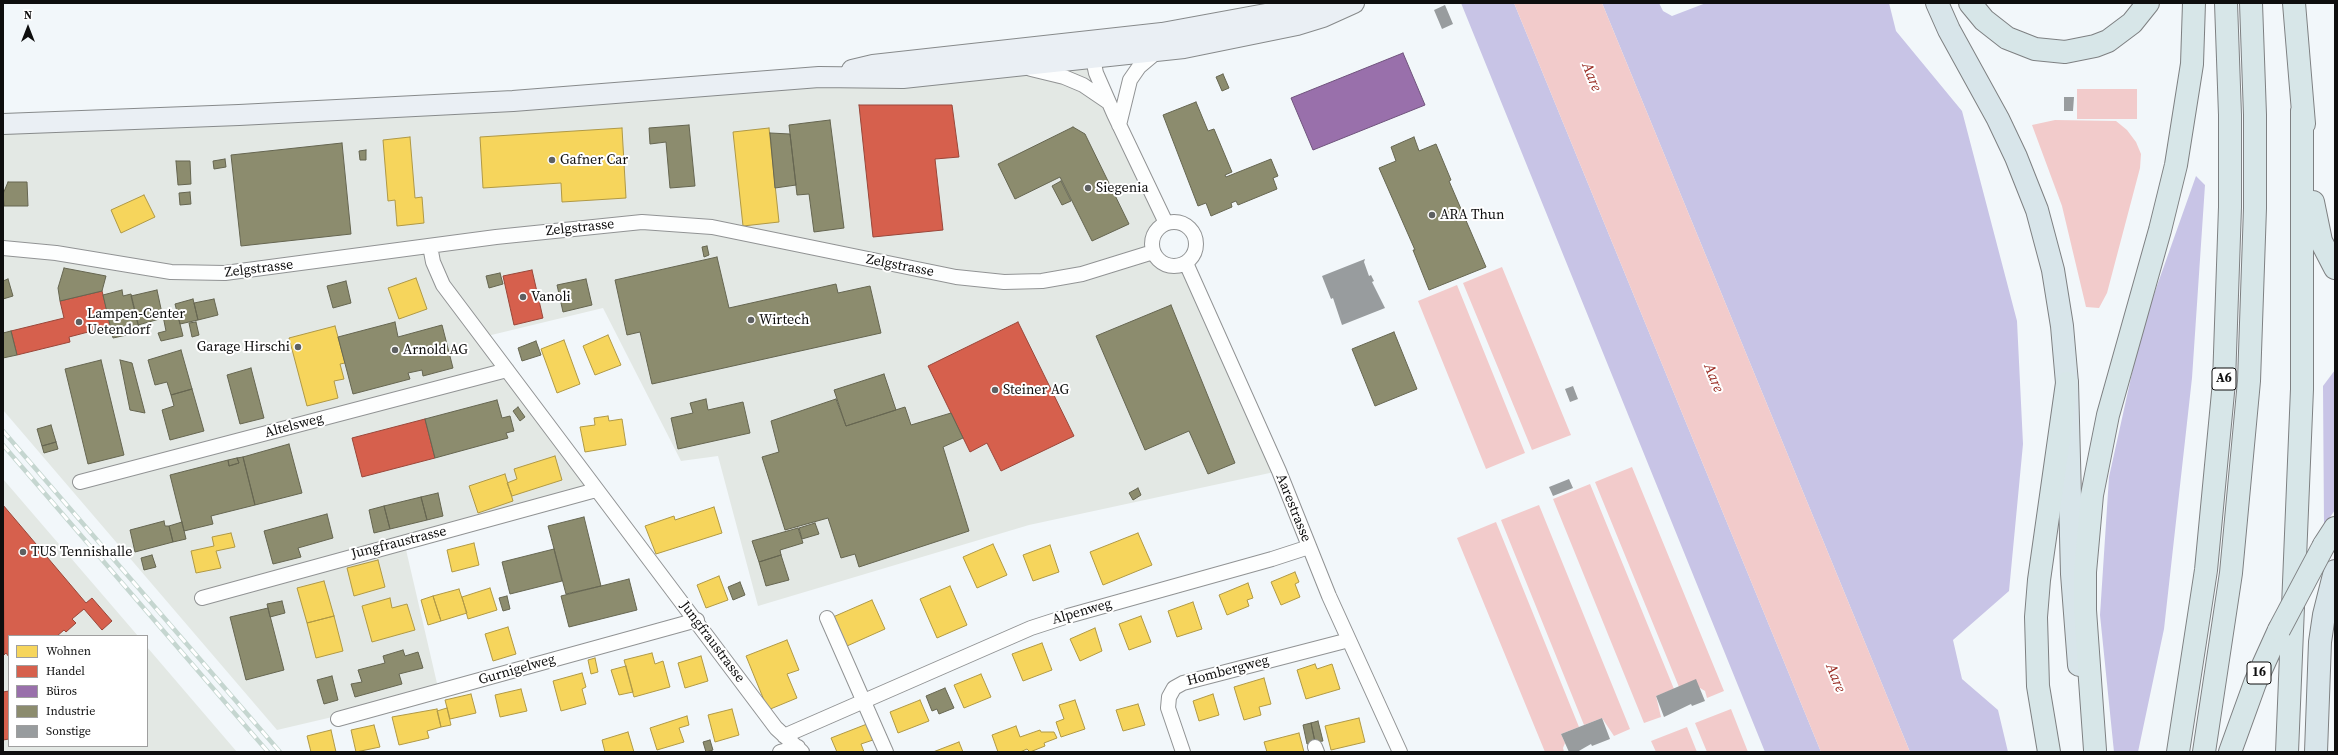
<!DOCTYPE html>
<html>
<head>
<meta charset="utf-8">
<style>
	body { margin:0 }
	#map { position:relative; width:2338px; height:755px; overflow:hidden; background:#f2f7fa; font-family:"Source Serif 4",serif }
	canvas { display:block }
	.frame { position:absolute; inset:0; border:4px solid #0e0e0e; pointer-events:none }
	.legend { position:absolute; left:8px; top:635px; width:140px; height:112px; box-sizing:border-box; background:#fff; border:1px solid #9f9f9f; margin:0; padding:5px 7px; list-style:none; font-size:12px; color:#0e0e0e }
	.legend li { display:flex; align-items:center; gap:8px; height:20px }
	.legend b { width:20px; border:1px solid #9f9f9f }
	.north { position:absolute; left:8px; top:8px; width:40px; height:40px; -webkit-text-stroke:3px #fff; paint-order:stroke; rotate:0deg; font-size:11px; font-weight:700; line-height:16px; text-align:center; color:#0e0e0e }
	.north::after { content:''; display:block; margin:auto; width:14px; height:18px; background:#0e0e0e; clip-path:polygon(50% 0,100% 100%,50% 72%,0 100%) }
</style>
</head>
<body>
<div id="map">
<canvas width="2338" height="755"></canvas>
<div class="frame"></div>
<ul class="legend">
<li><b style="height:11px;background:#f6d55c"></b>Wohnen</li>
<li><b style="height:11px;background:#d6604d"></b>Handel</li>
<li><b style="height:11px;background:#9970ab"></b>Büros</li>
<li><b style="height:11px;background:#8c8c6e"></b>Industrie</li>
<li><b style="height:11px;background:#989c9e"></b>Sonstige</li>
</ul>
<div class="north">N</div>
</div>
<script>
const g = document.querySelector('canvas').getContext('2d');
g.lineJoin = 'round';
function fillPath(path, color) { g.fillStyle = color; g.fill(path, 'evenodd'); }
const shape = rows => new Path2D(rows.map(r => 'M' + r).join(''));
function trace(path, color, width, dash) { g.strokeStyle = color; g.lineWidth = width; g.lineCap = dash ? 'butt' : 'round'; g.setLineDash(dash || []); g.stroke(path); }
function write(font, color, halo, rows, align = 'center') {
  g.font = font + ' "Source Serif 4",serif'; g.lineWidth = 4; g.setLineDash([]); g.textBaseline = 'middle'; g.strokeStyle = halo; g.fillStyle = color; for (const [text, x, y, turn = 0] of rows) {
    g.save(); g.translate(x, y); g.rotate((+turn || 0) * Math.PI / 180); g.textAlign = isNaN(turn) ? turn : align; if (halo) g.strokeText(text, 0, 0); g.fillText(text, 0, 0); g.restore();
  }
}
fillPath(shape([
	[1092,59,1166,223,1155,233,1153,252,1157,259,1170,266,1186,263,1279,471,1029,525,758,606,718,456,681,461,603,308,483,337,596,490,404,541,439,692,277,730,3,410,3,124],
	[3,479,138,636,9,636,9,746,147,746,147,647,237,752,3,752]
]), '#e3e8e4');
fillPath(shape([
	[1461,3,1514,3,1821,752,1765,752],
	[1602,3,1659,3,1663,11,1672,16,1706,3,1889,3,1896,31,1962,111,2017,321,2023,444,2009,591,1953,640,1962,679,1998,710,2008,752,1910,752],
	[2196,176,2205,185,2192,378,2164,629,2138,752,2114,752,2100,615,2109,477,2142,328],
	[2335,370,2335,510,2324,526,2323,386]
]), '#c8c4e6');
fillPath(shape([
	[1514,3,1602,3,1910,752,1821,752],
	[2077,89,2137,89,2137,119,2077,119],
	[2055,120,2116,121,2127,130,2136,142,2141,154,2140,168,2107,293,2099,308,2086,307,2062,206,2032,125],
	[1502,267,1571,435,1532,450,1463,283],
	[1457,285,1525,453,1486,469,1418,301],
	[1632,467,1724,691,1707,698,1705,691,1700,688,1679,687,1595,482],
	[1590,484,1674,689,1656,696,1661,717,1644,723,1553,499],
	[1539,505,1630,729,1614,736,1602,718,1584,725,1501,520],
	[1496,522,1579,727,1561,734,1565,743,1563,748,1564,752,1545,752,1457,538],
	[1731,709,1748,752,1707,752,1695,723],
	[1687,727,1697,752,1656,752,1651,741]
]), '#f2cbcb');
const homes = shape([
	[622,128,626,198,562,202,561,183,483,188,480,137,622,128],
	[769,128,779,222,743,226,733,132,769,128],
	[410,137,415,198,422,197,424,223,397,226,395,200,388,201,383,140,410,137],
	[144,195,155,217,121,233,111,210,144,195],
	[416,278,427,309,399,319,388,288,416,278],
	[335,326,345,363,340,364,344,379,334,381,338,398,307,406,289,338,335,326],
	[608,335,621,365,595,375,583,346,608,335],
	[564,340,580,384,557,393,541,349,564,340],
	[608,416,609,421,622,419,626,445,585,452,580,427,595,425,594,418,608,416],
	[555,456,562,480,512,496,507,483,517,479,514,469,555,456],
	[505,474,513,501,478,513,469,486,505,474],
	[714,507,722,533,656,554,645,526,674,516,675,520,714,507],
	[231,533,235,547,216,551,221,568,196,573,191,551,214,546,212,537,231,533],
	[1138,533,1152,565,1103,585,1090,552,1138,533],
	[474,543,479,565,452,572,447,550,474,543],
	[993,544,1007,575,977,588,963,557,993,544],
	[1050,545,1059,572,1033,581,1023,555,1050,545],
	[378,560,385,587,354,596,347,568,378,560],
	[1295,572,1299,582,1295,584,1300,597,1281,605,1271,582,1295,572],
	[719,576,728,600,706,608,697,585,719,576],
	[324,581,334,616,307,623,297,588,324,581],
	[1248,583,1253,598,1247,600,1249,606,1227,615,1219,595,1248,583],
	[950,586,967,625,937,638,920,599,950,586],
	[490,588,497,610,468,619,462,597,490,588],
	[459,589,467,613,441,621,433,596,459,589],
	[433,596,441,621,428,625,421,600,433,596],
	[390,598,392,608,407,604,415,630,372,642,362,606,390,598],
	[872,600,885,629,847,646,833,617,872,600],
	[1193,602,1202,629,1177,637,1168,611,1193,602],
	[334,616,343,651,316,658,307,623,334,616],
	[1141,616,1151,642,1129,650,1119,624,1141,616],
	[508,627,516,654,493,661,485,634,508,627],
	[1095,628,1102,651,1080,661,1070,639,1095,628],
	[787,640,799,670,787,674,797,698,768,710,746,656,787,640],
	[1042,643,1052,670,1023,681,1012,654,1042,643],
	[652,653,655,664,663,661,670,687,634,697,624,660,652,653],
	[701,656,708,681,685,688,678,663,701,656],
	[595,658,598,672,591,674,588,660,595,658],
	[1315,664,1317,669,1332,664,1340,689,1306,699,1297,670,1315,664],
	[626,666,633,692,619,695,611,670,626,666],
	[582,673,586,687,582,689,586,704,561,711,553,681,582,673],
	[981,674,991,697,964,708,954,685,981,674],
	[1264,678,1271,704,1259,707,1261,715,1244,720,1234,687,1264,678],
	[521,689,527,711,500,717,495,695,521,689],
	[471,694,476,713,450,719,445,700,471,694],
	[1213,694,1219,715,1199,721,1193,701,1213,694],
	[920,700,929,721,898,733,890,712,920,700],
	[1075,700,1085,729,1061,737,1056,722,1064,719,1059,705,1075,700],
	[1138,704,1145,725,1123,731,1116,710,1138,704],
	[447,708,451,725,441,727,437,711,447,708],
	[437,709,441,727,427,731,429,738,399,745,392,717,437,709],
	[732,709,739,735,715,742,708,715,732,709],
	[687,716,689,725,679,728,684,742,657,750,650,728,687,716],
	[1359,718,1365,742,1331,750,1325,726,1359,718],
	[867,724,873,740,861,744,864,752,837,752,831,738,867,724],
	[374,725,380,747,356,752,351,730,374,725],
	[1016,726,1020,737,1040,730,1041,732,1054,732,1057,738,1044,743,1045,746,1030,752,1027,749,1020,752,998,752,992,735,1016,726],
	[331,730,336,752,311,752,307,736,331,730],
	[628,732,634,752,605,752,602,740,628,732],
	[1299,733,1304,752,1267,752,1264,742,1299,733],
	[959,742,963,752,933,752,959,742]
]);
fillPath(homes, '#f6d55c');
trace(homes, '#b09945', 1);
const shops = shape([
	[859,105,952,105,959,157,935,159,943,230,873,237,859,105],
	[532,270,543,318,514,325,503,276,532,270],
	[102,291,111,326,69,337,70,342,17,355,11,331,64,318,60,301,102,291],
	[1018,322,1074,436,1001,471,987,443,970,452,928,366,1018,322],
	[425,419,435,458,362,477,352,438,425,419],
	[3,505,86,603,92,598,112,621,102,630,84,609,72,619,76,623,66,632,64,630,57,636,9,636,9,657,6,653,4,655,3,505],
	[9,691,9,739,3,740,3,692,9,691]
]);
fillPath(shops, '#d6604d');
trace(shops, '#9a473a', 1);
const offices = shape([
	[1403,53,1425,105,1313,150,1291,98,1403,53]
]);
fillPath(offices, '#9970ab');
trace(offices, '#6f537c', 1);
const industry = shape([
	[1223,74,1229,88,1222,91,1216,77,1223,74],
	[1196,102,1208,131,1214,129,1232,172,1225,175,1226,177,1271,159,1278,176,1273,178,1277,189,1238,205,1236,201,1231,203,1232,207,1211,216,1206,203,1198,206,1163,115,1196,102],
	[830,120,844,228,814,232,809,194,797,195,789,125,830,120],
	[689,125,695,186,670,188,666,142,650,144,649,128,689,125],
	[1073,127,1085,134,1129,224,1092,241,1060,177,1015,199,998,164,1073,127],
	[770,133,790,134,796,185,775,188,770,133],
	[1414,137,1419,151,1436,144,1451,180,1449,181,1486,267,1429,290,1413,250,1415,250,1379,168,1396,161,1391,147,1414,137],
	[342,143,351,234,241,246,231,155,342,143],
	[366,150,366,160,360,160,359,151,366,150],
	[225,159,226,167,214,169,213,161,225,159],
	[176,161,190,161,191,184,178,185,176,161],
	[1061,181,1071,201,1062,205,1052,186,1061,181],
	[8,182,27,182,28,206,4,206,3,194,8,182],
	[190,192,191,204,180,205,179,193,190,192],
	[707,246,709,255,704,257,702,247,707,246],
	[717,257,729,308,836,284,838,293,870,286,881,333,652,384,640,332,627,335,615,280,717,257],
	[64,268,106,276,102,291,60,301,58,288,64,268],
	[500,273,503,284,489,288,486,276,500,273],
	[8,279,13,296,3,299,3,281,8,279],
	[586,279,592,305,563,312,557,285,586,279],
	[346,281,351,303,333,308,327,286,346,281],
	[122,290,123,296,131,294,140,332,113,338,103,295,122,290],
	[157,290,163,318,138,325,131,296,157,290],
	[193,299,198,320,180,324,175,304,193,299],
	[214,299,218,315,198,320,194,303,214,299],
	[1171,305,1235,463,1208,474,1189,431,1145,450,1096,336,1171,305],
	[177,312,183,336,161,341,158,333,166,331,163,316,177,312],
	[196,322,199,335,192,337,189,323,196,322],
	[395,322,398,337,442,325,453,368,423,376,422,370,408,373,410,379,353,394,338,337,395,322],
	[11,331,17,355,3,358,3,333,11,331],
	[1394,332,1417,389,1375,406,1352,349,1394,332],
	[536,341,541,355,522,361,518,348,536,341],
	[181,350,192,389,171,395,167,382,155,385,148,360,181,350],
	[101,360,124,455,88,464,65,369,101,360],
	[120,360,132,363,145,413,130,410,120,360],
	[251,368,264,418,240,424,227,375,251,368],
	[884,374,896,410,846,426,834,390,884,374],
	[192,389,204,431,170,440,162,410,174,406,171,395,192,389],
	[706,399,708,410,743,402,750,433,678,449,671,418,693,413,690,403,706,399],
	[836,399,846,426,905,407,911,425,951,413,963,438,943,447,969,531,859,567,855,554,841,558,828,518,785,530,762,457,779,452,771,421,836,399],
	[497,400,502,418,510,416,514,431,506,433,508,438,435,458,425,419,497,400],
	[518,407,525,417,520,421,513,411,518,407],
	[51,425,56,442,42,446,37,429,51,425],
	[56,442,58,449,44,453,42,446,56,442],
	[289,444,302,493,255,505,243,457,289,444],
	[243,457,255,505,211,516,213,524,184,531,170,475,228,460,229,466,239,463,237,458,243,457],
	[237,458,239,463,229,466,228,460,237,458],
	[1138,488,1141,495,1133,500,1129,493,1138,488],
	[438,493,443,516,427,520,421,497,438,493],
	[421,497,427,520,390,529,384,506,421,497],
	[384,506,390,529,374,533,369,510,384,506],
	[327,514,333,538,298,548,301,557,273,564,264,531,327,514],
	[584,517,601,586,566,594,548,526,584,517],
	[164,521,165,526,169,526,173,542,135,552,130,530,164,521],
	[182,522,186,539,173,542,169,526,182,522],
	[815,523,819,534,802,539,799,528,815,523],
	[798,528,803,543,780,550,781,555,759,562,752,541,798,528],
	[554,549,562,581,510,594,502,562,554,549],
	[152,555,156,567,144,570,141,558,152,555],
	[781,555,789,580,766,586,759,562,781,555],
	[629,579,637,610,569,627,561,596,629,579],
	[740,582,745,595,733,600,728,587,740,582],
	[507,596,510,609,503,611,499,598,507,596],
	[282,601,285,613,270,617,267,604,282,601],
	[268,608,284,670,246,680,230,617,268,608],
	[403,650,405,656,418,652,423,668,399,674,402,684,355,697,351,684,362,682,358,670,385,663,383,656,403,650],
	[332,676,338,700,324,704,317,680,332,676],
	[945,688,954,708,939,714,937,709,932,711,926,696,945,688],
	[1318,721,1323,741,1315,742,1311,723,1318,721],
	[1311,723,1315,742,1307,744,1303,725,1311,723],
	[710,740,713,750,706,752,703,742,710,740]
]);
fillPath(industry, '#8c8c6e');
trace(industry, '#666651', 1);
fillPath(shape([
	[1445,5,1453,24,1442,29,1434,10],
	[2064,97,2074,97,2073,111,2064,111],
	[1365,259,1364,262,1369,276,1371,275,1374,281,1372,282,1385,308,1342,325,1333,298,1331,299,1322,276],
	[1573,386,1578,399,1570,402,1565,389],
	[1569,479,1573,488,1553,496,1549,487],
	[1696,679,1705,701,1692,706,1691,704,1664,717,1656,696],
	[1602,718,1610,739,1592,746,1591,744,1577,752,1569,752,1561,734]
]), '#989c9e');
const minor = shape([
	[1091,50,1096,73,1114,114,1166,223],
	[1031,69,1064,77,1083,85,1108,102],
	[1119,125,1130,80,1139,67,1158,51],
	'1152 244a22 22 0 1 1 44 0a22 22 0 1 1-44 0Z',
	[430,246,433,262,443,285,776,728,802,752],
	[3,248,56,253,171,272,225,273,496,237,642,222,712,227,956,277,1004,282,1042,281,1082,274,1153,252],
	[1186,263,1279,471,1329,596,1400,752],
	[80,482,507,370],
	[202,598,596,490],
	[827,618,886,752],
	[338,719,697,620],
	[784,736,1031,628,1068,616,1272,559,1309,547],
	[1315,747,1317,752],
	[780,752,798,747],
	[1183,752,1168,708,1169,697,1174,688,1183,683,1349,640]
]);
const secondary = shape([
	[852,70,873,65,1162,33,1326,3],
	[3,124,239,115,513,101,819,77,903,78,1184,48,1297,25,1323,17,1354,3]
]);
const trunk = shape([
	[1937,3,1949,30,1998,119,2016,157,2037,210,2053,270,2062,326,2067,383,2072,574,2079,665],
	[2316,752,2320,642,2324,615,2335,571]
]);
const motorway = shape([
	[1970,3,1984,20,2007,38,2035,49,2065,52,2095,46,2108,41,2132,23,2148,3],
	[2294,3,2304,124],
	[2313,202,2321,241,2335,268],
	[2324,545,2335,528],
	[2095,750,2085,610,2085,572,2092,495,2108,415,2160,230,2176,165,2192,64,2194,3],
	[2049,752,2038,686,2036,617,2039,580,2067,383],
	[2178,752,2206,570,2224,382,2230,207,2230,115,2226,3],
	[2204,752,2231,573,2249,381,2255,208,2255,115,2251,3],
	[2230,752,2255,683,2279,630],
	[2287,752,2302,389,2302,111]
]);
trace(minor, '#919394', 16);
trace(secondary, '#878a8b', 22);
trace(trunk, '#7e8082', 24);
trace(motorway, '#7e8082', 24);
trace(minor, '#fdfefe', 14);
trace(secondary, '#eaeff4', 20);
trace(trunk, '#d8e5ea', 22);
trace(motorway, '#d7e6e8', 22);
const rail = shape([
	[3,431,280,752],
	[3,445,268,752]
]);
trace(rail, '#c5d6d0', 4.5);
trace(rail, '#fff', 3, [9]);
const motorwayBridge = shape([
	[2279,630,2324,545]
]);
trace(motorwayBridge, '#7e8082', 24, []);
trace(motorwayBridge, '#d7e6e8', 22);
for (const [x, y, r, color] of [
	[552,160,4,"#5e6061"],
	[1088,188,4,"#5e6061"],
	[1432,215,4,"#5e6061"],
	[523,297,4,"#5e6061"],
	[751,320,4,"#5e6061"],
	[79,322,4,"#5e6061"],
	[298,347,4,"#5e6061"],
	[395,350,4,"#5e6061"],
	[995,390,4,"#5e6061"],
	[23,552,4,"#5e6061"]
]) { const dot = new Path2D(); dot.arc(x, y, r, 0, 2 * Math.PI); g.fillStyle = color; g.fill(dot); trace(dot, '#fff', 1.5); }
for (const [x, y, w] of [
	[2224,379,24],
	[2259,673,24]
]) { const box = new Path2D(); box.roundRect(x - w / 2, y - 11, w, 22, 3); g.fillStyle = '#fff'; g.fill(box); trace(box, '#0e0e0e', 1); }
write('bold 13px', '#0e0e0e', null, [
	["A6",2224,379],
	["16",2259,673]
]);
write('14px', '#0e0e0e', '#fff', [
	["Gafner Car",560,160],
	["Siegenia",1096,188],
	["ARA Thun",1440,215],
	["Vanoli",531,297],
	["Lampen-Center",87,314],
	["Uetendorf",87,330],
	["Wirtech",759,320],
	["Garage Hirschi",290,347,"right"],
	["Arnold AG",403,350],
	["Steiner AG",1003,390],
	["TUS Tennishalle",31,552]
], 'left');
write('14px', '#0e0e0e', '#fff', [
	["Zelgstrasse",580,228,-6],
	["Zelgstrasse",900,266,11],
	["Zelgstrasse",259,269,-7],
	["Altelsweg",294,426,-15],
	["Aarestrasse",1293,508,68],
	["Jungfraustrasse",399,543,-14],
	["Alpenweg",1082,612,-16],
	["Jungfraustrasse",712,642,53],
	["Gurnigelweg",517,670,-16],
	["Hombergweg",1228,671,-15]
]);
write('italic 15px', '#97281f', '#fff', [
	["Aare",1591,77,68],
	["Aare",1713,378,68],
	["Aare",1835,678,68]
]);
</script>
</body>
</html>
